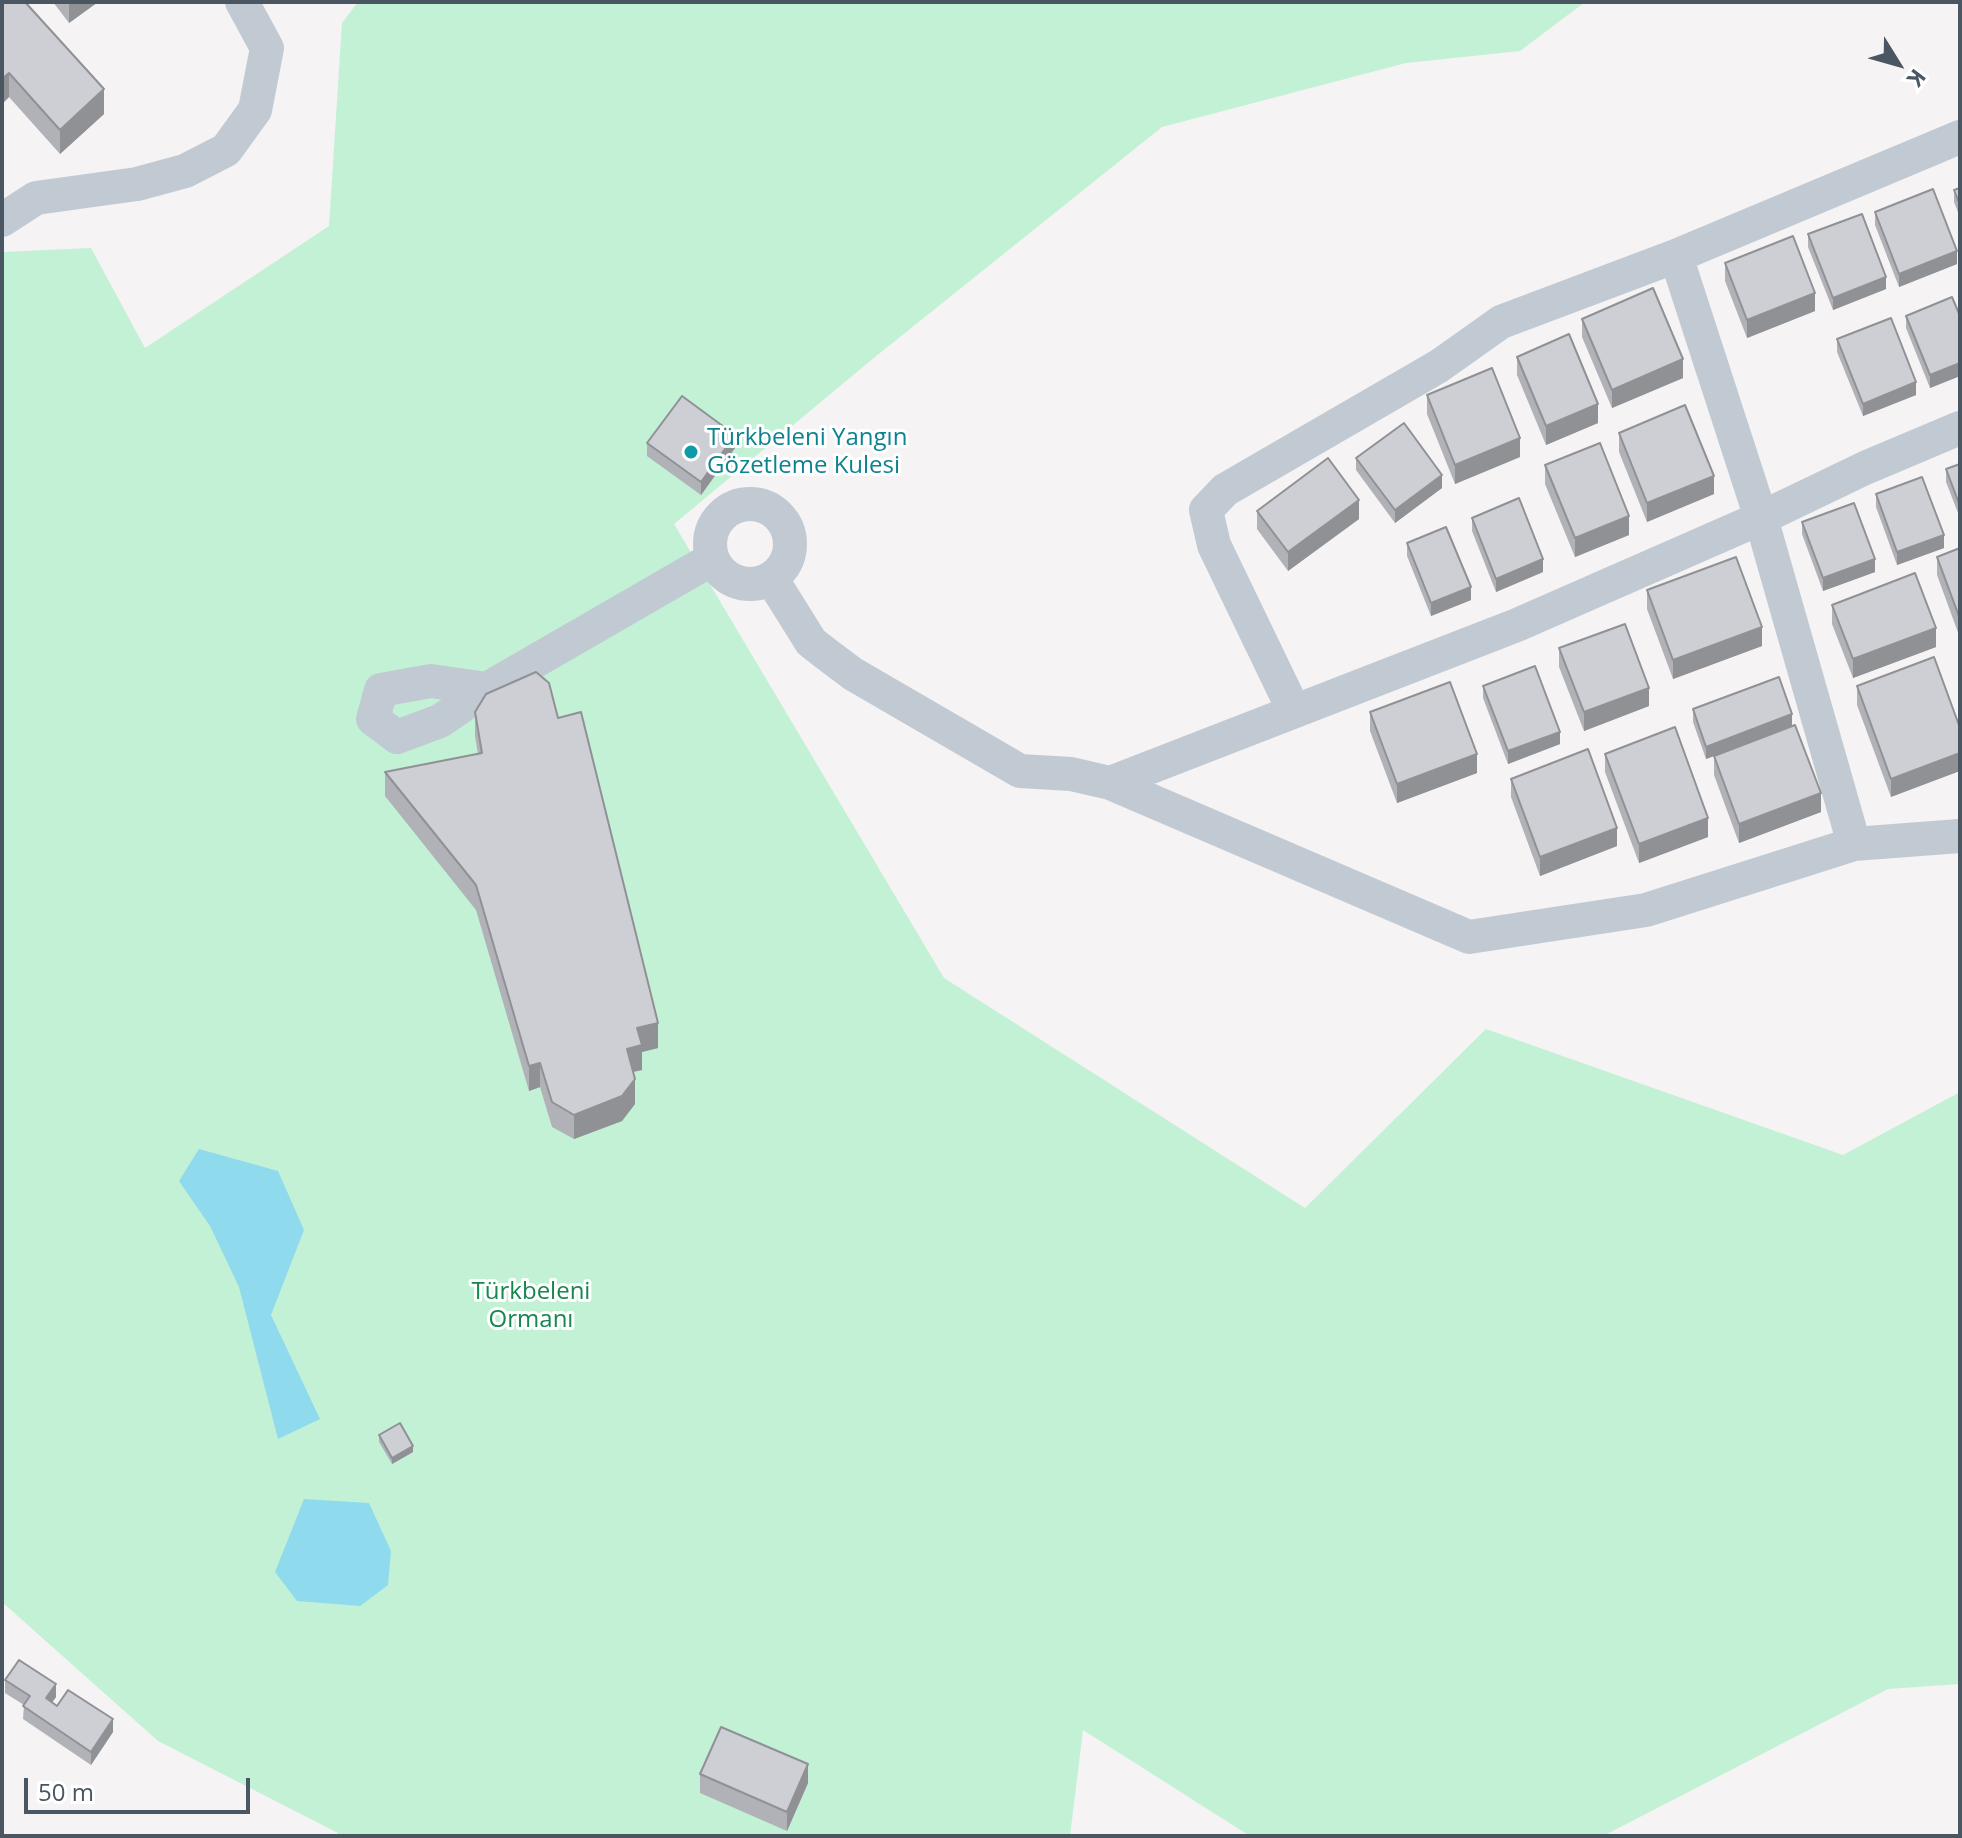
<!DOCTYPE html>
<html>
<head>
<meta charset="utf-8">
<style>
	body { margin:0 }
	#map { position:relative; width:1962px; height:1838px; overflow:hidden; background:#f5f3f3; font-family:"Open Sans",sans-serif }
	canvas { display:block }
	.frame { position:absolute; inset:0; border:4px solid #4a5661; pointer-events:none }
	.north { position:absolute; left:1858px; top:24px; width:80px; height:80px; -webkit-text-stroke:6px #fff; paint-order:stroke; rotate:127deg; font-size:22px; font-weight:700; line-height:32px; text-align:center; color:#4a5661 }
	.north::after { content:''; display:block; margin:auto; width:28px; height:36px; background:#4a5661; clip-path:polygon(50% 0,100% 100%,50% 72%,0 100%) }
	.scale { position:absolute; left:24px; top:1778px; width:226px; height:36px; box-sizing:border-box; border:4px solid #4a5661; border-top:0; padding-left:10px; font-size:24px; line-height:28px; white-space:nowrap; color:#4a5661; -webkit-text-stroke:6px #fff; paint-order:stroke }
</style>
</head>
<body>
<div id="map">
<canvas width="1962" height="1838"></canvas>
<div class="frame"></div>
<div class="north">K</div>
<div class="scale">50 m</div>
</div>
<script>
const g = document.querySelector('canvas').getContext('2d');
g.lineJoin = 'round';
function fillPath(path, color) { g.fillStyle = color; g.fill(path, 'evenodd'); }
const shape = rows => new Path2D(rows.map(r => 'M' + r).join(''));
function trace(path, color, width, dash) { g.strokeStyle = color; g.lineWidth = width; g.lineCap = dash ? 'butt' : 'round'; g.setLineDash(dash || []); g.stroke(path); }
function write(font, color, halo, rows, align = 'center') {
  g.font = font + ' "Open Sans",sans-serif'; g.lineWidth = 6; g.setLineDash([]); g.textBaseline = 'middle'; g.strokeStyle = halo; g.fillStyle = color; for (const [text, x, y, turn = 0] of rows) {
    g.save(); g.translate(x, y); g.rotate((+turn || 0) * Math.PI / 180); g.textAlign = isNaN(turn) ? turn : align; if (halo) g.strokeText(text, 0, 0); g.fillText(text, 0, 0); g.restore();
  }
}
fillPath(shape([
	[358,2,1585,2,1520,51,1406,63,1162,127,875,357,674,524,944,978,1305,1208,1486,1029,1843,1155,1960,1092,1960,1684,1888,1689,1603,1836,1250,1836,1083,1730,1070,1836,338,1836,338,1833,158,1741,2,1602,2,252,91,248,145,348,329,226,342,23]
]), '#c3f1d5');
fillPath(shape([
	[199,1149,278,1171,304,1230,271,1315,320,1419,278,1439,239,1287,210,1226,179,1181],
	[304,1499,369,1503,391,1551,388,1585,360,1606,297,1601,275,1572]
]), '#90daee');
trace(shape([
	[2,220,36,198,137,184,185,171,226,150,255,110,267,48,242,2],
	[1676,256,1761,518,1854,844],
	'710 544a40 40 0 1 1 80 0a40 40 0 1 1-80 0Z',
	[771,578,811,642,825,653,853,674,1020,771,1071,774,1110,783,1469,937,1646,910,1854,844,1960,836],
	[487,689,431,681,381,690,373,719,397,737,440,721,487,689,712,559],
	[1294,711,1214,545,1206,510,1225,490,1439,366,1501,322,1676,256,1960,137],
	[1110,783,1517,625,1761,518,1865,468,1960,428]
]), '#c1cad2', 34);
fillPath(shape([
	[2,2,104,114,60,154,9,97,2,104],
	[53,2,98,2,69,23],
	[1960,188,1960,217,1954,202,1954,190],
	[1875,212,1957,264,1899,287,1875,225],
	[1808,234,1886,289,1833,310,1808,247],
	[1725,263,1815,311,1747,338,1725,281],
	[1906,316,1960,316,1960,376,1930,388,1906,328],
	[1582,319,1683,378,1612,408,1582,337],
	[1837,339,1916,395,1863,416,1837,352],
	[1517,357,1598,423,1546,445,1517,375],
	[1427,395,1520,457,1455,484,1427,414],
	[1619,433,1714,494,1647,522,1619,452],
	[647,443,735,448,701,495,647,456],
	[1356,458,1442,488,1395,523,1356,470],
	[1960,464,1960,518,1946,482,1946,469],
	[1545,465,1629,535,1575,557,1545,484],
	[1876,494,1944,548,1897,565,1876,507],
	[1257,511,1359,519,1288,571,1257,529],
	[1472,518,1543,572,1496,592,1472,531],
	[1802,522,1875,572,1823,591,1802,534],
	[1407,543,1471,600,1431,616,1407,556],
	[1960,548,1960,638,1937,575,1937,557],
	[1647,590,1762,646,1673,679,1647,609],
	[1832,605,1936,647,1853,678,1832,624],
	[1559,648,1649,706,1584,731,1559,667],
	[1934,657,1891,797,1857,705,1857,686],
	[1483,686,1560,744,1508,764,1483,698],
	[1693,709,1792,726,1821,812,1739,843,1714,775,1714,756,1706,759,1693,722],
	[475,712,558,718,658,1048,642,1052,642,1070,633,1072,635,1104,622,1121,574,1139,552,1127,540,1087,529,1091,476,910,385,796,385,772,478,754,475,736],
	[1370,712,1477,773,1397,803,1370,731],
	[1605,754,1708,837,1639,863,1605,772],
	[1511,779,1617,846,1540,876,1511,797],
	[379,1435,413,1452,392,1464,379,1442],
	[5,1680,56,1697,52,1702,57,1706,113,1732,91,1765,23,1719,24,1705,5,1693],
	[700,1774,808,1783,787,1831,700,1793]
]), '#b0b2b7');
fillPath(shape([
	[72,2,98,2,69,23,69,5],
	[9,73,9,97,2,104,2,79],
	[104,89,104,114,60,154,60,130],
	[1957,251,1957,264,1899,287,1899,274],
	[1886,277,1886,289,1833,310,1833,298],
	[1815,293,1815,311,1747,338,1747,320],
	[1683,359,1683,378,1612,408,1612,390],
	[1960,363,1960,376,1930,388,1930,375],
	[1916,382,1916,395,1863,416,1863,404],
	[1598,404,1598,423,1546,445,1546,426],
	[735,435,735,448,701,495,701,482],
	[1520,438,1520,457,1455,484,1455,465],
	[1442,475,1442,488,1395,523,1395,510],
	[1714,476,1714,494,1647,522,1647,503],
	[1359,500,1359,519,1288,571,1288,552],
	[1629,516,1629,535,1575,557,1575,538],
	[1944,535,1944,548,1897,565,1897,552],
	[1543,559,1543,572,1496,592,1496,579],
	[1875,559,1875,572,1823,591,1823,578],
	[1471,587,1471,600,1431,616,1431,603],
	[1762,627,1762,646,1673,679,1673,660],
	[1936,628,1936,647,1853,678,1853,659],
	[1649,688,1649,706,1584,731,1584,712],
	[1792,714,1792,727,1706,759,1706,747],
	[1560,732,1560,744,1508,764,1508,751],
	[1960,753,1960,771,1891,797,1891,779],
	[1477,754,1477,773,1397,803,1397,784],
	[1821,793,1821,812,1739,843,1739,824],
	[1708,818,1708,837,1639,863,1639,844],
	[1617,828,1617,846,1540,876,1540,857],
	[658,1023,658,1048,642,1052,642,1070,627,1073,627,1049,637,1028],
	[540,1063,540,1087,529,1091,529,1066],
	[635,1079,635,1104,622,1121,574,1139,574,1115],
	[413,1446,413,1452,392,1464,392,1458],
	[56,1684,56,1697,46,1711,46,1698],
	[113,1719,113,1732,91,1765,91,1752],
	[808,1764,808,1783,787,1831,787,1812]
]), '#909195');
const building = shape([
	[2,2,25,2,104,89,60,130,9,73,2,79,2,2],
	[1960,188,1960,205,1954,190,1960,188],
	[1933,189,1957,251,1899,274,1875,212,1933,189],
	[1862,214,1886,277,1833,298,1808,234,1862,214],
	[1793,236,1815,293,1747,320,1725,263,1793,236],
	[1653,288,1683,359,1612,390,1582,319,1653,288],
	[1952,297,1960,316,1960,363,1930,375,1906,316,1952,297],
	[1891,318,1916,382,1863,404,1837,339,1891,318],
	[1569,334,1598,404,1546,426,1517,357,1569,334],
	[1492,368,1520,438,1455,465,1427,395,1492,368],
	[682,396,735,435,701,482,647,443,682,396],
	[1685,405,1714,476,1647,503,1619,433,1685,405],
	[1404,423,1442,475,1395,510,1356,458,1404,423],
	[1600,443,1629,516,1575,538,1545,465,1600,443],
	[1328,458,1359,500,1288,552,1257,511,1328,458],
	[1960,464,1960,506,1946,469,1960,464],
	[1922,477,1944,535,1897,552,1876,494,1922,477],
	[1519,498,1543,559,1496,579,1472,518,1519,498],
	[1854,503,1875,559,1823,578,1802,522,1854,503],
	[1446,527,1471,587,1431,603,1407,543,1446,527],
	[1960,548,1960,619,1937,557,1960,548],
	[1736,557,1762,627,1673,660,1647,590,1736,557],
	[1915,573,1936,628,1853,659,1832,605,1915,573],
	[1625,624,1649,688,1584,712,1559,648,1625,624],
	[1934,657,1960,728,1960,753,1891,779,1857,686,1934,657],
	[1535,666,1560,732,1508,751,1483,686,1535,666],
	[536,672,549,683,558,718,581,712,658,1023,637,1028,642,1045,627,1049,635,1079,622,1096,574,1115,552,1102,540,1063,529,1066,476,885,385,772,482,753,475,712,486,694,536,672],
	[1779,677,1792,714,1706,747,1693,709,1779,677],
	[1450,682,1477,754,1397,784,1370,712,1450,682],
	[1795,725,1821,793,1739,824,1714,756,1795,725],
	[1675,727,1708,818,1639,844,1605,754,1675,727],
	[1588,749,1617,828,1540,857,1511,779,1588,749],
	[400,1423,413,1446,392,1458,379,1435,400,1423],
	[19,1660,56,1684,46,1698,57,1706,68,1690,113,1719,91,1752,23,1706,30,1696,5,1680,19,1660],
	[721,1727,808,1764,787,1812,700,1774,721,1727]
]);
fillPath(building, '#cdcfd5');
trace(building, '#909195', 2);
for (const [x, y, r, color] of [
	[691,452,8,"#0f9aa8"]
]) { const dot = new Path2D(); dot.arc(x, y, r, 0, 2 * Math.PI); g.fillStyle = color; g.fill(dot); trace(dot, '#fff', 3); }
write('24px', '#0d838f', '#fff', [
	["Türkbeleni Yangın",707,438],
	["Gözetleme Kulesi",707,466]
], 'left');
write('24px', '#17864f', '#fff', [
	["Türkbeleni",531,1292],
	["Ormanı",531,1320]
]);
</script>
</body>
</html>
